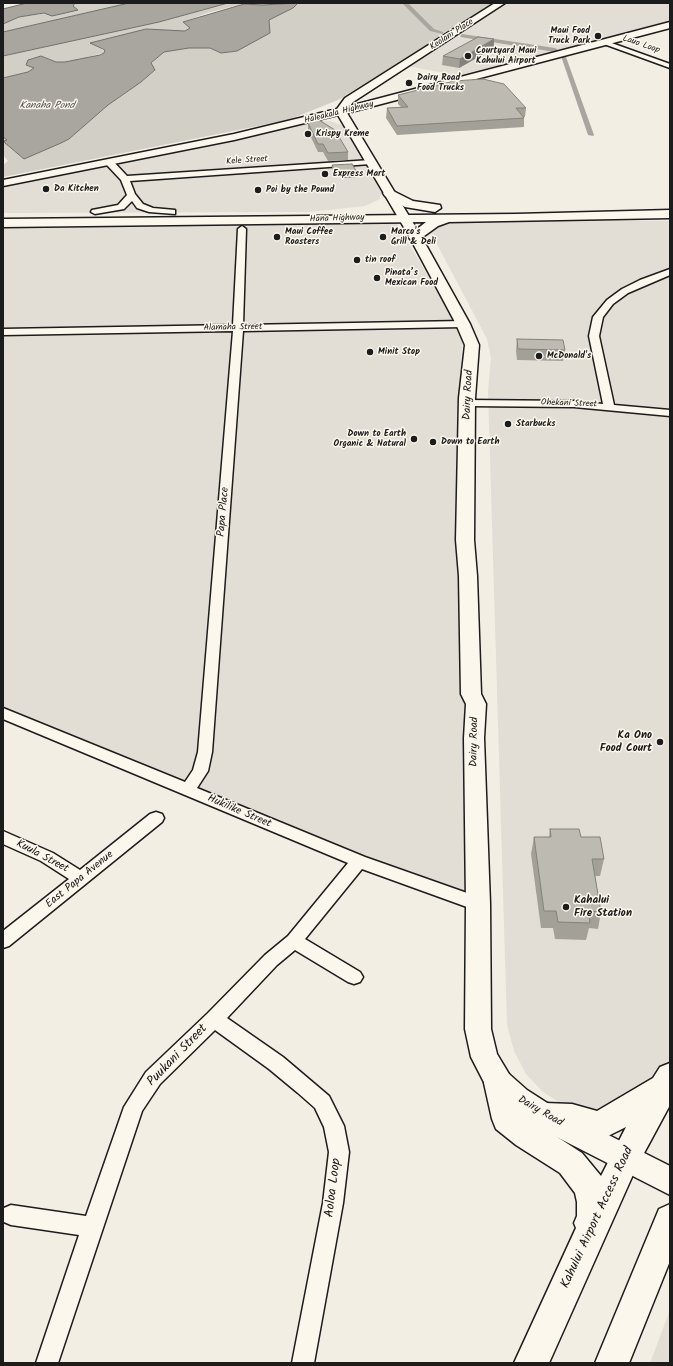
<!DOCTYPE html>
<html>
<head>
<meta charset="utf-8">
<style>
	body { margin:0 }
	#map { position:relative; width:673px; height:1366px; overflow:hidden; background:#f2eee4; font-family:Kalam,sans-serif }
	canvas { display:block }
	.frame { position:absolute; inset:0; border:4px solid #1c1c1c; pointer-events:none }
</style>
</head>
<body>
<div id="map">
<canvas width="673" height="1366"></canvas>
<div class="frame"></div>
</div>
<script>
const g = document.querySelector('canvas').getContext('2d');
g.lineJoin = 'round';
function fillPath(path, color) { g.fillStyle = color; g.fill(path, 'evenodd'); }
const shape = rows => new Path2D(rows.map(r => 'M' + r).join(''));
function trace(path, color, width, dash) { g.strokeStyle = color; g.lineWidth = width; g.lineCap = dash ? 'butt' : 'round'; g.setLineDash(dash || []); g.stroke(path); }
function write(font, color, halo, rows, align = 'center') {
  g.font = font + ' Kalam,sans-serif'; g.lineWidth = 3; g.setLineDash([]); g.textBaseline = 'middle'; g.strokeStyle = halo; g.fillStyle = color; for (const [text, x, y, turn = 0] of rows) {
    g.save(); g.translate(x, y); g.rotate((+turn || 0) * Math.PI / 180); g.textAlign = isNaN(turn) ? turn : align; if (halo) g.strokeText(text, 0, 0); g.fillText(text, 0, 0); g.restore();
  }
}
fillPath(shape([
	[500,3,670,3,670,21,561,51,453,35],
	[453,36,548,49,556,52,464,77,408,66],
	[305,121,331,121,351,129,377,172,381,192,380,199,365,206,310,212,3,213,3,183],
	[455,219,670,221,670,1102,649,1148,567,1108,542,1091,526,1074,514,1051,507,1025,488,390,491,358,487,339,430,231,436,225],
	[396,222,458,326,462,341,460,405,478,904,3,713,3,223],
	[670,1310,670,1363,650,1363]
]), '#e2ded5');
fillPath(shape([
	[75,3,129,3,3,32,3,24,19,17,77,9,73,6],
	[228,3,271,3,262,5,246,3,207,13,183,22,190,28,185,31,146,29,91,43,106,52,78,60,60,63,41,56,30,59,28,60,28,65,34,68,28,72,3,78,3,56,159,22],
	[298,3,496,3,338,100,288,120,3,177,3,165,8,161,3,155,3,138,7,140,5,141,10,148,24,159,69,139,108,105,141,82,155,71,151,64,164,52,189,48,210,48,221,53,237,51,270,33,269,20,293,8]
]), '#d2cfc6');
const water = shape([
	[27,3,75,3,73,6,78,10,52,16,44,13,19,17,3,24,3,9,27,3],
	[129,3,228,3,159,22,3,56,3,32,129,3],
	[244,4,262,5,298,3,293,8,269,20,270,33,237,51,221,53,210,48,189,48,164,52,151,63,155,70,141,82,108,105,69,139,61,143,24,159,5,143,4,141,7,140,3,137,3,78,28,72,34,68,26,65,28,60,41,56,56,62,65,62,100,55,104,53,105,50,90,43,146,29,185,31,190,28,183,22,244,4]
]);
fillPath(water, '#a9a6a0');
trace(water, '#716f6b', 1);
fillPath(shape([
	[402,3,408,3,434,29,443,32,443,34,430,31,402,3],
	[462,34,555,48,558,50,555,52,460,37,462,34],
	[561,56,566,57,594,135,593,136,588,135,561,56]
]), '#a9a6a0');
const street = shape([
	[606,41,670,64,670,68,604,44,603,43,606,41],
	[106,160,112,160,127,176,371,160,375,162,371,164,130,181,135,194,143,204,153,208,175,210,175,214,149,212,137,208,132,201,124,209,95,214,91,212,92,210,118,205,127,195,121,180,106,164,106,160],
	[242,226,246,229,243,325,463,321,468,324,463,327,243,331,212,752,208,771,197,788,365,857,484,899,486,904,484,909,478,911,362,869,305,939,360,972,363,977,360,982,354,984,348,982,295,950,277,965,227,1018,283,1057,329,1096,344,1126,349,1152,343,1203,314,1363,292,1363,323,1203,329,1152,324,1127,315,1108,298,1093,269,1069,215,1030,160,1084,142,1111,58,1363,36,1363,79,1235,11,1225,4,1222,4,1208,11,1205,86,1216,124,1107,146,1072,208,1013,265,955,288,936,348,863,3,719,3,708,185,782,193,770,198,752,233,331,3,335,3,329,233,325,238,229,242,226],
	[670,269,670,275,628,293,613,304,603,317,599,336,614,405,670,410,670,416,574,407,468,406,463,403,468,400,574,401,603,404,589,336,593,317,607,300,622,289,640,280,670,269],
	[156,812,162,814,164,818,162,822,9,946,3,948,3,931,69,879,41,861,3,844,3,831,53,853,80,870,150,814,156,812]
]);
const secondary = shape([
	[495,3,505,3,353,102,350,106,670,22,670,28,347,113,421,236,470,324,479,345,475,398,474,540,477,576,481,694,486,704,484,738,490,904,491,1029,497,1054,509,1074,527,1090,555,1108,670,1166,670,1195,535,1126,507,1108,489,1092,471,1057,465,1029,466,904,464,738,466,704,461,694,459,576,456,540,459,398,465,345,456,324,409,236,338,115,234,140,3,186,3,180,234,134,337,109,345,98,495,3]
]);
const primary = shape([
	[389,189,413,201,440,205,441,208,435,212,405,207,385,196,383,193,389,189],
	[670,210,670,218,449,222,438,226,420,239,415,240,410,239,408,236,426,222,3,227,3,219,516,214,670,210],
	[670,1063,670,1105,636,1168,549,1363,514,1363,576,1228,574,1223,577,1216,577,1202,575,1193,560,1173,516,1145,496,1129,492,1119,484,1083,489,1074,499,1070,509,1074,514,1083,520,1111,531,1120,530,1117,534,1107,545,1103,572,1104,597,1111,653,1078,660,1067,670,1063],
	[626,1127,601,1176,582,1153,548,1131,572,1132,600,1140,626,1127],
	[670,1204,670,1261,629,1363,595,1363,659,1209,670,1204]
]);
trace(street, '#1c1c1c', 3);
trace(secondary, '#1c1c1c', 3);
trace(primary, '#1c1c1c', 3);
fillPath(street, '#fbf7ec');
fillPath(secondary, '#fbf7ec');
fillPath(primary, '#fbf7ec');
fillPath(shape([
	[494,48,459,68,442,65,443,56],
	[398,95,526,108,525,117,524,117,524,127,397,135,386,118,387,108,401,107,398,104],
	[308,123,348,152,348,160,328,161,323,152,318,152,308,131],
	[332,165,358,174,358,177,344,178,342,177,336,177,332,168],
	[517,339,565,350,563,361,517,360,516,351],
	[550,829,581,837,604,859,600,876,595,876,601,912,598,929,589,928,586,940,555,939,553,928,541,928,531,854,534,837,549,837]
]), '#a3a098');
fillPath(shape([
	[494,39,494,48,459,68,460,59],
	[342,173,342,177,336,177,336,174],
	[358,174,358,177,344,178,344,175]
]), '#84827c');
const building = shape([
	[478,37,494,39,460,59,443,56,478,37],
	[483,79,504,84,526,108,516,108,524,118,397,126,387,108,408,107,398,95,454,81,483,79],
	[319,120,335,130,348,152,328,153,323,144,318,144,308,123,319,120],
	[352,164,358,174,344,175,342,173,336,174,332,165,352,164],
	[517,339,563,340,565,350,518,349,517,339],
	[550,829,579,829,581,837,600,837,604,859,592,859,601,912,588,911,590,923,558,922,556,911,544,911,534,837,551,837,550,829]
]);
fillPath(building, '#bdbab1');
trace(building, '#84827c', 1);
for (const [x, y, r, color] of [
	[598,36,4,"#1c1c1c"],
	[468,56,4,"#1c1c1c"],
	[409,83,4,"#1c1c1c"],
	[308,134,4,"#1c1c1c"],
	[325,174,4,"#1c1c1c"],
	[46,189,4,"#1c1c1c"],
	[258,190,4,"#1c1c1c"],
	[277,237,4,"#1c1c1c"],
	[383,237,4,"#1c1c1c"],
	[357,260,4,"#1c1c1c"],
	[377,278,4,"#1c1c1c"],
	[370,352,4,"#1c1c1c"],
	[539,356,4,"#1c1c1c"],
	[508,424,4,"#1c1c1c"],
	[414,439,4,"#1c1c1c"],
	[433,442,4,"#1c1c1c"],
	[660,742,4,"#1c1c1c"],
	[566,907,4,"#1c1c1c"]
]) { const dot = new Path2D(); dot.arc(x, y, r, 0, 2 * Math.PI); g.fillStyle = color; g.fill(dot); trace(dot, '#fbf7ec', 1.5); }
write('bold 9px', '#1c1c1c', '#fbf7ec', [
	["Maui Food",590,31,"right"],
	["Truck Park",590,41,"right"],
	["Courtyard Maui",476,51],
	["Kahului Airport",476,61],
	["Dairy Road",417,78],
	["Food Trucks",417,88],
	["Krispy Kreme",316,134],
	["Express Mart",333,174],
	["Da Kitchen",54,189],
	["Poi by the Pound",266,190],
	["Maui Coffee",285,232],
	["Roasters",285,242],
	["Marco's",391,232],
	["Grill & Deli",391,242],
	["tin roof",365,260],
	["Pinata’s",385,273],
	["Mexican Food",385,283],
	["Minit Stop",378,352],
	["McDonald's",547,356],
	["Starbucks",516,424],
	["Down to Earth",406,434,"right"],
	["Organic & Natural",406,444,"right"],
	["Down to Earth",441,442]
], 'left');
write('9px', '#1c1c1c', '#fbf7ec', [
	["Keolani Place",452,35,-33],
	["Lauo Loop",641,45,19],
	["Haleakala Highway",339,113,-14],
	["Kele Street",247,161,-4],
	["Hana Highway",337,219,-2],
	["Alamaha Street",233,328,-1],
	["Ohekani Street",569,404,2]
]);
write('italic 10px', '#545351', '#fbf7ec', [
	["Kanaha Pond",47,106]
]);
write('11px', '#1c1c1c', '#fbf7ec', [
	["Dairy Road",469,395,-87],
	["Papa Place",224,512,-85],
	["Dairy Road",475,742,-89],
	["Hukilike Street",239,812,23],
	["Kuula Street",42,857,28],
	["East Papa Avenue",80,880,-39],
	["Dairy Road",540,1112,30]
]);
write('bold 11px', '#1c1c1c', '#fbf7ec', [
	["Ka Ono",652,736],
	["Food Court",652,749],
	["Kahalui",574,901,"left"],
	["Fire Station",574,914,"left"]
], 'right');
write('13px', '#1c1c1c', '#fbf7ec', [
	["Puukani Street",178,1056,-46],
	["Aoloa Loop",334,1188,-83],
	["Kahului Airport Access Road",598,1218,-65]
]);
</script>
</body>
</html>
